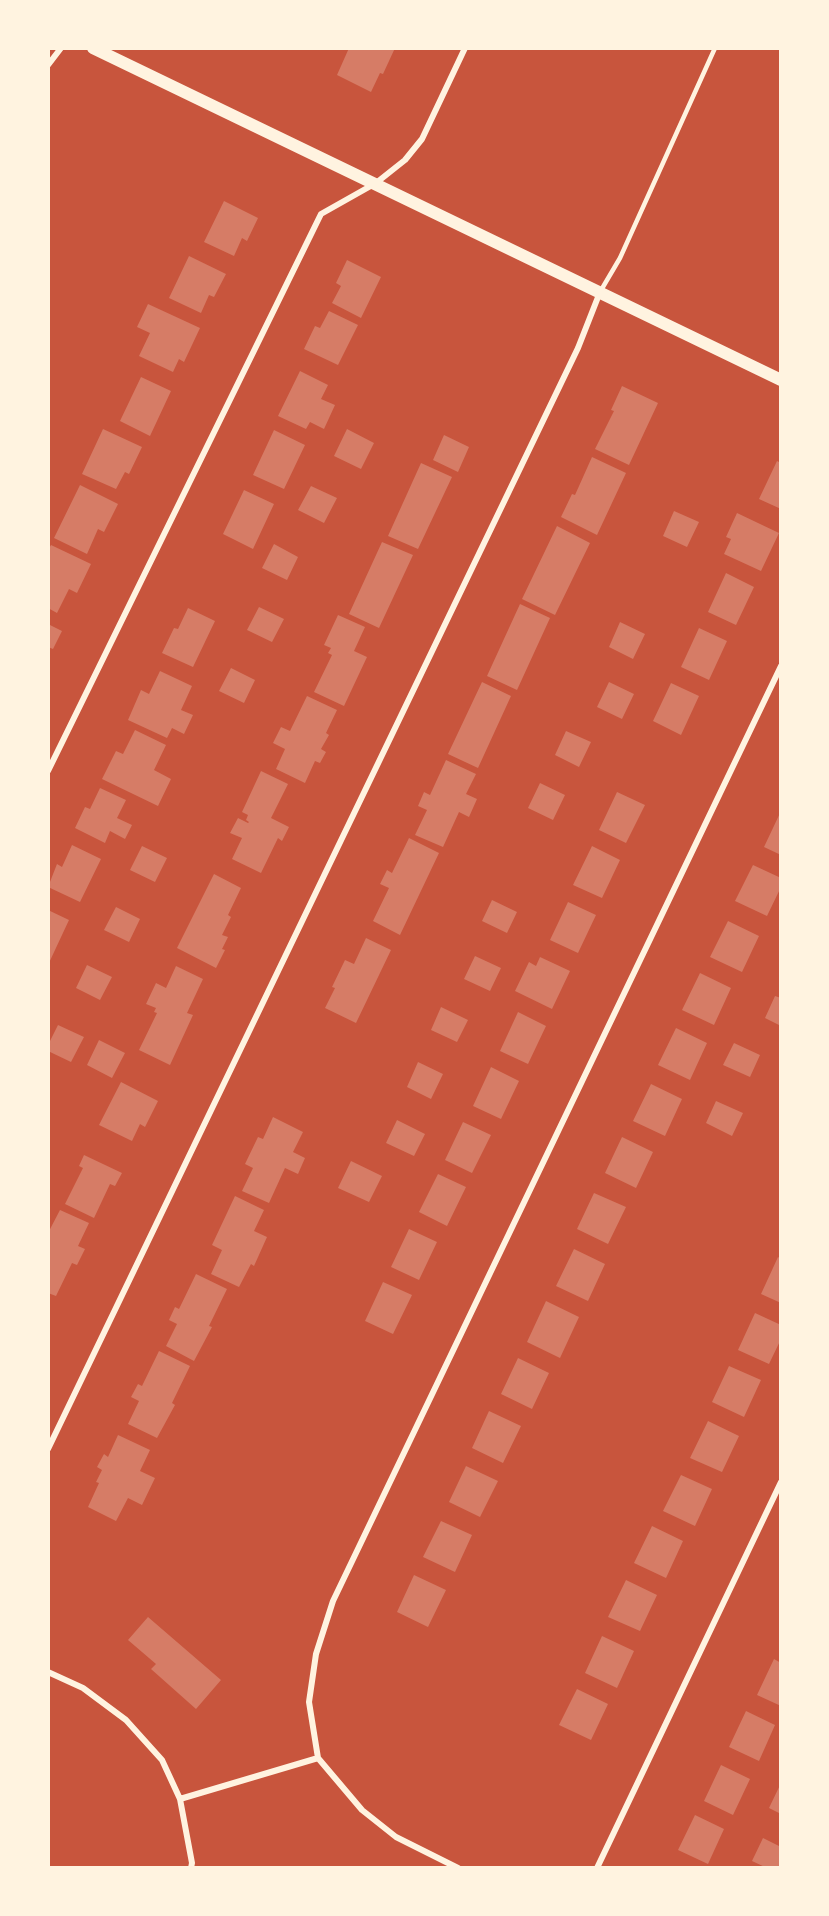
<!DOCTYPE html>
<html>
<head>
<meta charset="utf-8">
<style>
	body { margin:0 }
	#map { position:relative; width:829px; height:1916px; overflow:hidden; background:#c8553d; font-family:"Fira Sans Condensed",sans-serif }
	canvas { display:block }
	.frame { position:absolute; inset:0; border:50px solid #fff3e0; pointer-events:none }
</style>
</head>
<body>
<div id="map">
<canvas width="829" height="1916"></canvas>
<div class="frame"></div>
</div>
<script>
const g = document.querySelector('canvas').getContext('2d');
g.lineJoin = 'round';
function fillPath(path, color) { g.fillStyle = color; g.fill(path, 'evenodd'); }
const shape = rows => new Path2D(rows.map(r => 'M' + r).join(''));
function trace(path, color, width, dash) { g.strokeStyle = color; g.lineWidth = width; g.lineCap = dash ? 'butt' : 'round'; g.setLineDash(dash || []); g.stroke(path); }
fillPath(shape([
	[349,48,395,48,383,74,380,73,371,92,337,75],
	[224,201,258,218,247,241,242,238,234,256,204,242],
	[189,256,226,274,214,297,209,295,201,313,169,298],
	[347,260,381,277,361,318,332,303,341,286,336,283],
	[148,304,200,328,184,362,179,359,173,372,139,356,150,333,137,327],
	[329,311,358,325,338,365,304,349,315,326,320,328],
	[300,371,328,385,321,399,335,405,324,429,310,422,306,429,278,416],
	[141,377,171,391,150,436,120,421],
	[622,386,658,403,629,465,595,449,614,411,611,410],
	[103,429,142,447,129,474,125,472,116,489,82,474],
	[347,429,374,443,361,469,334,456],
	[274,430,305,445,284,489,253,475],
	[444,435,469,447,458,472,433,460],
	[592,457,626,473,597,535,561,517,572,494,575,495],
	[777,461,781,463,781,509,759,499],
	[421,463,452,477,418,549,388,536],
	[80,485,118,504,104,532,98,529,87,554,54,538],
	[311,486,337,498,324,523,298,510],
	[244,490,274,504,253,549,223,534],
	[674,511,699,522,687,547,663,536],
	[737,513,779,533,761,571,724,554,731,539,726,537],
	[557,526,590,543,555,615,522,599],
	[382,542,413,555,379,628,349,614],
	[274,544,298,557,287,580,262,568],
	[51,545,91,564,77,593,69,589,57,613,48,608,48,550],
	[726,573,754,587,736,625,708,612],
	[520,604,550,618,517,690,487,676],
	[259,607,284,619,272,642,247,630],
	[188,608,215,621,193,667,162,653,174,628,178,629],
	[338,615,365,627,354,651,367,657,344,706,314,692,332,655,328,653,331,648,324,645],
	[620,622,645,634,633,659,609,647],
	[48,624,62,631,53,649,48,647],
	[699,628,727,641,709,680,681,667],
	[231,668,255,680,244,703,219,691],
	[160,671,192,686,181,710,193,715,184,734,172,728,167,738,128,720,141,690,149,694],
	[482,682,511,696,478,768,448,754],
	[609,682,634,694,622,719,597,707],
	[671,683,699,696,681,735,653,721],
	[307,696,337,710,326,733,329,735,321,749,326,752,320,763,315,761,305,783,276,769,285,749,273,743,281,727,290,731],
	[135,730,166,745,154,770,171,779,158,806,102,779,116,751,123,754],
	[566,731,591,742,579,767,555,755],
	[446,760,476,774,466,794,477,799,469,817,459,812,443,847,415,835,427,810,418,806,424,792,430,795],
	[261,771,288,784,271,818,289,827,282,841,278,838,261,873,232,859,242,838,230,833,238,818,248,823,249,822,246,820,248,815,242,812],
	[540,783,565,795,553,820,528,808],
	[100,788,126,800,117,818,132,825,125,839,110,831,105,843,75,828,85,807,90,809],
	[617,792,645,805,626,843,599,830],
	[781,811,781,855,764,847],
	[409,838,439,853,400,935,373,921,389,888,380,884,387,870,392,873],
	[72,845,101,859,80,902,48,887,57,864,62,867],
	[142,846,167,858,155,882,130,870],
	[592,846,620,860,602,898,573,885],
	[753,865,781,878,781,887,767,916,735,901],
	[214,874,241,888,228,915,231,917,222,935,228,937,222,949,225,950,216,968,177,948],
	[492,900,517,912,507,933,482,921],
	[568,902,596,915,578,953,550,940],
	[116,907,140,919,129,942,104,930],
	[48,910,69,920,48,965],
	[728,921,759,936,742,972,710,957],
	[366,938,391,950,356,1023,325,1008,335,988,332,987,345,960,354,964],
	[475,956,501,968,490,991,464,979],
	[540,957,570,971,552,1009,515,991,529,962,536,966],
	[87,965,112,977,100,1000,76,988],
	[176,966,203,979,187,1013,193,1015,170,1065,139,1050,157,1013,154,1012,156,1008,146,1004,156,983,166,988],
	[700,973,731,988,714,1025,682,1010],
	[775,996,781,998,781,1026,765,1018],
	[441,1007,468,1020,457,1042,431,1030],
	[518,1012,546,1026,528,1064,500,1051],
	[58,1025,84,1037,71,1062,48,1051,48,1045],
	[676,1028,707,1043,690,1080,658,1065],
	[99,1040,125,1053,112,1078,87,1065],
	[734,1043,760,1055,750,1077,723,1065],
	[418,1062,443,1074,431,1099,407,1087],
	[491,1067,519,1081,501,1119,473,1106],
	[121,1082,158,1101,145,1127,140,1124,132,1141,99,1125],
	[651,1084,682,1099,665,1136,633,1121],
	[716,1101,743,1113,732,1136,706,1123],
	[273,1117,303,1132,293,1152,305,1158,298,1174,285,1168,269,1203,242,1191,253,1168,245,1164,258,1137,263,1139],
	[397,1120,425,1134,414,1156,386,1143],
	[463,1122,491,1135,472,1173,445,1160],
	[622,1137,653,1152,636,1188,605,1173],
	[84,1155,122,1173,115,1186,110,1184,94,1218,65,1204,83,1168,79,1166],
	[351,1161,382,1176,369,1202,338,1188],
	[438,1174,466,1187,447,1226,419,1212],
	[594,1193,626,1207,608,1244,577,1229],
	[235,1196,264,1210,254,1231,267,1237,254,1266,251,1264,239,1287,211,1274,222,1250,212,1245],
	[60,1210,89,1223,78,1246,85,1249,77,1265,72,1263,56,1296,48,1293,48,1233],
	[409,1229,437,1242,419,1280,391,1267],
	[574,1249,605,1264,588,1301,556,1286],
	[778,1257,781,1259,781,1303,761,1294],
	[196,1274,227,1289,209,1326,212,1327,194,1361,166,1346,177,1324,169,1320,175,1307,179,1309],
	[383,1282,412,1295,393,1334,365,1321],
	[546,1301,579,1317,560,1358,527,1342],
	[755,1313,781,1325,781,1339,769,1364,738,1350],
	[159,1351,190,1366,172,1403,175,1405,157,1438,128,1424,139,1401,131,1397,138,1384,142,1386],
	[518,1358,549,1373,532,1409,501,1394],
	[729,1366,761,1380,744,1417,712,1402],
	[489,1411,521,1426,503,1463,472,1448],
	[708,1421,739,1436,722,1472,690,1458],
	[118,1435,150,1450,140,1471,155,1478,142,1505,128,1498,116,1521,88,1507,99,1483,96,1482,102,1470,97,1467,104,1454,108,1457],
	[466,1466,498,1481,480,1517,449,1502],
	[681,1475,712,1489,695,1526,663,1511],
	[441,1521,472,1535,455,1572,423,1557],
	[652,1526,683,1541,666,1578,634,1563],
	[414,1575,446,1590,428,1627,397,1612],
	[626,1580,657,1595,640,1631,608,1617],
	[148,1617,221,1680,196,1709,151,1669,156,1664,128,1640],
	[602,1636,634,1651,617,1688,585,1673],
	[774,1659,781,1663,781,1706,757,1695],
	[577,1689,608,1704,591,1740,559,1725],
	[746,1711,775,1725,759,1761,729,1747],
	[721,1765,750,1779,733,1815,704,1801],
	[781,1783,781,1814,769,1808],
	[695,1815,724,1829,708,1864,678,1850],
	[763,1838,781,1847,780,1868,767,1868,752,1861]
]), '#d67c66');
trace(shape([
	[600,292,620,258,715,48]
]), '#fff3e0', 4.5);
trace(shape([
	[48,65,61,48],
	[48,771,321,214,376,183,405,160,422,139,465,48],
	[48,1449,578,348,600,292],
	[48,1672,83,1688,126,1720,162,1760,180,1799,192,1863,191,1868],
	[318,1758,309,1702,316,1654,333,1601,781,666],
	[318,1758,362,1810,396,1837,458,1868],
	[180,1799,318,1758],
	[597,1868,781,1482]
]), '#fff3e0', 6);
trace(shape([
	[93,48,781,380]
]), '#fff3e0', 12);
</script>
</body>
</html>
